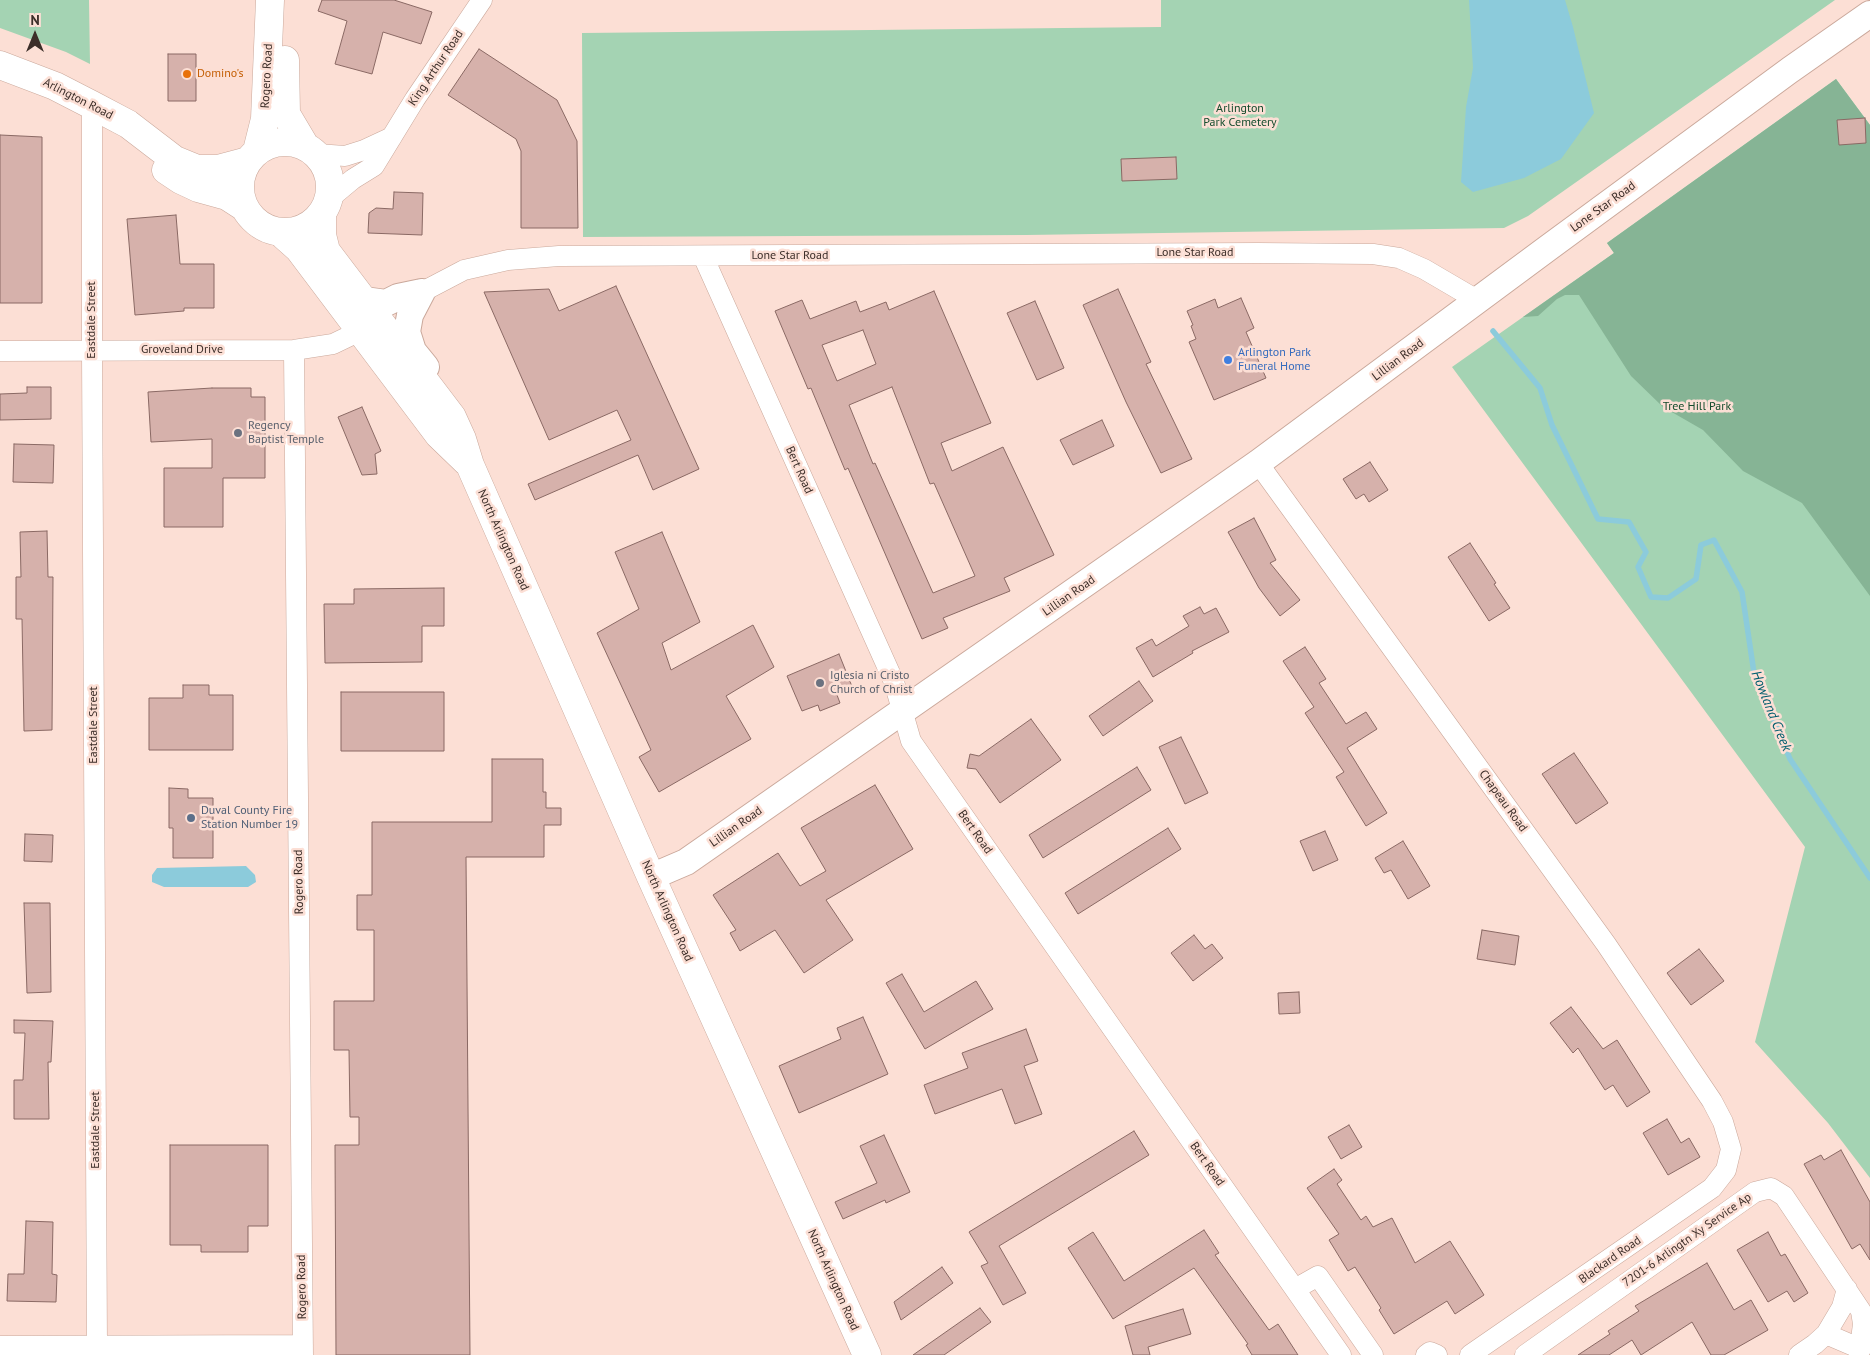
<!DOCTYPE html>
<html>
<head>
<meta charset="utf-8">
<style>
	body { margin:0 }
	#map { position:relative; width:1870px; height:1355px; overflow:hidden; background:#fcdfd5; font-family:"PT Sans",sans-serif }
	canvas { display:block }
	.north { position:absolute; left:10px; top:10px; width:50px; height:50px; -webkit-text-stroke:4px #fcdfd5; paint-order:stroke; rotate:0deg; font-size:14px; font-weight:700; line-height:20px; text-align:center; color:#3c2e29 }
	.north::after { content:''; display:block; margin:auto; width:18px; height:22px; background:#3c2e29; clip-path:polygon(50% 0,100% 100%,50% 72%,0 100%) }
</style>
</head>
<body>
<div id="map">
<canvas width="1870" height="1355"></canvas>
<div class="north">N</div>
</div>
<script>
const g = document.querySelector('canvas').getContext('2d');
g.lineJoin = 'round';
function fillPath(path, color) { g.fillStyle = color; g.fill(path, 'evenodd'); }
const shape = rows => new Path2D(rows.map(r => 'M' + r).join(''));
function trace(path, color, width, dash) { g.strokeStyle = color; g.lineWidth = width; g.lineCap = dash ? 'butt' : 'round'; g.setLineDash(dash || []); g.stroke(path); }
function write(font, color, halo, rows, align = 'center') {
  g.font = font + ' "PT Sans",sans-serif'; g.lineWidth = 5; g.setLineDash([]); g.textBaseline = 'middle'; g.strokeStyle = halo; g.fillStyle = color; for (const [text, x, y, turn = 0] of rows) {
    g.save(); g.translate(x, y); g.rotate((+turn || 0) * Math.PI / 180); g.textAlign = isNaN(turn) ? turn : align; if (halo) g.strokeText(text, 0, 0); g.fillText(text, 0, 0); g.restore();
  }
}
fillPath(shape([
	[0,0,89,0,90,64,66,52,0,28],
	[1161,0,1835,0,1528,216,1504,228,1026,235,583,237,582,33,1161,27],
	[1836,79,1870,125,1870,1178,1828,1123,1755,1042,1805,847,1452,367,1614,253,1607,243]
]), '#a4d3b3');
fillPath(shape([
	[1836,79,1870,125,1870,596,1802,503,1743,471,1703,430,1663,407,1631,376,1579,295,1565,295,1557,299,1538,316,1523,317,1614,253,1607,243]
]), '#86b495');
fillPath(shape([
	[1469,0,1565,0,1573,27,1594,113,1561,159,1524,178,1473,192,1461,182,1466,107,1473,68],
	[246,866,255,875,256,882,248,887,164,887,152,882,152,875,157,868]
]), '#8ccbdb');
trace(shape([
	[1493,331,1540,388,1552,425,1598,519,1629,522,1646,552,1638,567,1651,597,1668,598,1696,579,1701,545,1714,540,1742,592,1754,673,1790,759,1870,878]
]), '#8ccbdb', 5.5);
const building = shape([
	[322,0,394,0,432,12,421,44,383,32,372,74,335,64,347,21,318,11,322,0],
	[479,49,557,100,577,141,578,228,521,228,521,151,516,139,448,95,479,49],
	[168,54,196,54,196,101,168,101,168,54],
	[1865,118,1866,143,1839,145,1837,120,1865,118],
	[0,135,42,137,42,303,0,303,0,135],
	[1176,157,1177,179,1122,181,1121,159,1176,157],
	[394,192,423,193,422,235,368,233,369,213,376,208,393,209,394,192],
	[176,215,180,264,214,264,214,308,184,308,184,311,135,315,127,219,176,215],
	[616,286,699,469,653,490,638,455,535,500,528,484,631,440,617,410,549,440,484,292,549,289,559,311,616,286],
	[1118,289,1151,362,1146,364,1192,459,1161,473,1126,402,1083,305,1118,289],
	[934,291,991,423,941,443,952,471,1003,447,1054,555,1004,578,1010,591,943,618,948,628,922,639,848,468,845,470,811,388,808,389,775,311,802,300,810,319,856,301,860,312,886,302,889,310,934,291],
	[863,330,876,364,837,381,822,345,863,330],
	[892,387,930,484,934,483,975,576,933,593,875,463,873,464,849,405,892,387],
	[1241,298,1254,328,1246,332,1266,378,1214,400,1189,342,1196,339,1191,326,1193,325,1187,311,1215,299,1218,308,1241,298],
	[1035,301,1064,368,1037,380,1007,313,1035,301],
	[27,387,51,387,51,419,0,420,0,394,27,393,27,387],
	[212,388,251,388,251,397,265,397,265,478,223,478,223,527,164,527,164,468,212,468,212,439,151,442,148,392,212,388],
	[362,407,381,451,375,454,377,474,362,475,338,417,362,407],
	[1102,420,1114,446,1073,465,1060,440,1102,420],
	[14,444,54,445,53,483,13,482,14,444],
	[1370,462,1388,490,1369,502,1364,494,1356,499,1343,479,1370,462],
	[1254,518,1276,560,1270,563,1300,600,1280,616,1259,588,1228,532,1254,518],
	[47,531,48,577,53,577,52,730,24,731,22,619,16,619,16,577,21,577,20,532,47,531],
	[662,532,700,622,662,643,671,670,753,625,774,667,726,696,751,739,659,792,639,757,651,750,597,633,639,609,615,552,662,532],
	[1470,543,1496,583,1494,584,1510,608,1489,621,1448,557,1470,543],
	[444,588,444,626,422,626,422,662,325,663,324,604,354,604,354,589,444,588],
	[1200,607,1204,614,1216,608,1229,632,1192,651,1193,653,1153,677,1136,648,1152,639,1156,646,1189,626,1183,616,1200,607],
	[1305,647,1326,679,1319,683,1346,724,1366,712,1377,729,1347,748,1387,813,1366,826,1336,777,1344,772,1305,713,1314,707,1283,661,1305,647],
	[839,654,853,689,837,695,840,703,820,711,818,705,802,711,787,676,839,654],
	[1139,681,1153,701,1103,736,1089,716,1139,681],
	[183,685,209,685,209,695,233,695,233,750,149,750,149,698,183,698,183,685],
	[341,692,444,692,444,751,341,751,341,692],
	[1031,719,1061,760,1000,803,976,769,967,768,970,754,979,756,1031,719],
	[1181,737,1208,793,1185,804,1159,747,1181,737],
	[1574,753,1608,803,1576,824,1542,774,1574,753],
	[492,759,543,759,543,792,546,792,546,808,561,808,561,825,544,825,544,857,466,857,470,1355,336,1355,335,1145,359,1145,359,1117,350,1117,349,1050,334,1050,334,1001,374,1001,374,930,357,930,357,895,372,895,372,822,492,822,492,759],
	[1137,767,1151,790,1043,858,1029,835,1137,767],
	[875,785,913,849,826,900,853,940,804,973,775,930,740,951,730,933,736,930,713,895,778,853,800,886,826,871,801,828,875,785],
	[169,788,188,789,188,798,213,798,213,858,173,858,173,828,169,828,169,788],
	[1168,828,1181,849,1078,914,1065,893,1168,828],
	[1325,831,1338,860,1313,871,1300,841,1325,831],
	[25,834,53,835,52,862,24,861,25,834],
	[1403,841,1430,886,1408,899,1391,870,1384,873,1375,858,1403,841],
	[24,903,50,903,51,992,27,993,24,903],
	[1482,930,1519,936,1515,965,1477,959,1482,930],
	[1194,935,1205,949,1212,944,1223,958,1193,981,1171,953,1194,935],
	[1699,949,1724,981,1691,1005,1667,973,1699,949],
	[902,974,924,1012,976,981,993,1009,925,1049,886,983,902,974],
	[1299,992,1300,1013,1279,1014,1278,993,1299,992],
	[1571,1007,1603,1049,1617,1040,1650,1092,1627,1107,1613,1085,1605,1090,1578,1048,1573,1053,1550,1023,1571,1007],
	[863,1017,888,1074,799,1113,779,1066,841,1039,837,1028,863,1017],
	[14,1020,53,1021,51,1062,48,1062,49,1119,14,1119,14,1080,23,1080,25,1033,14,1033,14,1020],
	[1026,1029,1038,1061,1024,1066,1042,1114,1015,1124,1002,1089,935,1114,924,1085,968,1068,962,1053,1026,1029],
	[1667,1119,1681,1143,1689,1138,1700,1157,1668,1175,1643,1133,1667,1119],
	[1349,1125,1362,1147,1341,1159,1328,1137,1349,1125],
	[1134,1131,1149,1155,999,1246,1026,1293,1003,1305,981,1266,988,1263,969,1232,1134,1131],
	[884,1135,910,1192,886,1203,885,1200,843,1219,835,1202,877,1183,860,1146,884,1135],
	[170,1145,268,1145,268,1226,248,1226,248,1252,201,1252,201,1245,170,1245,170,1145],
	[1841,1150,1870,1202,1870,1260,1860,1244,1852,1249,1804,1164,1821,1155,1824,1160,1841,1150],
	[1334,1169,1342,1180,1337,1184,1361,1220,1366,1216,1373,1227,1392,1218,1415,1263,1450,1241,1484,1295,1455,1314,1447,1301,1394,1334,1379,1310,1381,1308,1355,1267,1348,1271,1329,1240,1339,1234,1307,1188,1334,1169],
	[26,1221,53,1222,52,1274,57,1275,56,1302,7,1301,8,1274,24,1274,26,1221],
	[1204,1230,1219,1253,1215,1255,1269,1330,1278,1324,1298,1355,1252,1355,1246,1345,1248,1344,1194,1268,1113,1319,1068,1248,1093,1232,1124,1281,1204,1230],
	[1768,1232,1781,1256,1785,1254,1808,1293,1794,1302,1787,1291,1768,1302,1737,1250,1768,1232],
	[1707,1263,1734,1310,1751,1300,1768,1330,1724,1355,1711,1355,1692,1322,1641,1355,1632,1340,1609,1355,1578,1355,1610,1334,1608,1331,1639,1311,1635,1306,1707,1263],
	[942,1267,953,1283,901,1320,894,1302,942,1267],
	[980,1308,991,1322,944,1355,913,1355,980,1308],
	[1183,1309,1191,1334,1148,1347,1150,1355,1133,1355,1125,1326,1183,1309]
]);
fillPath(building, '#d6b1ab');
trace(building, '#8a6964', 1);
const minor = shape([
	[92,105,92,351,97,1345],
	[316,154,345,156,364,150,392,137],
	[329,199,353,179,374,166,415,99,482,0],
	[703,256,894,682,911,741,1341,1355],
	[422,292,464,270,508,260,559,256,1258,253,1373,254,1399,258,1424,269,1477,300],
	[294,350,303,1355],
	[0,351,294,350,333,344,360,331],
	[1258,463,1606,944,1712,1101,1723,1122,1731,1149,1726,1170,1712,1188,1470,1355],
	[1295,1289,1318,1276,1373,1355],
	[1826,1334,1861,1349],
	[0,1346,303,1345],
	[1426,1355,1430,1352,1437,1355],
	[1525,1355,1755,1192,1771,1188,1784,1196,1861,1311,1863,1324,1859,1355],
	[1799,1355,1815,1344,1826,1334,1842,1307,1847,1289]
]);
const tertiary = shape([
	[422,292,410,315,407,332,413,351,426,367],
	[364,300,386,303,398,297,422,292],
	[651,877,686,862,1258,463,1548,248,1790,70,1870,14]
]);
const secondary = shape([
	[285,60,286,114,305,146],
	[0,65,55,86,92,105,128,124,175,160,197,169,218,169,248,161],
	'240 187a45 45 0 1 1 90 0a45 45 0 1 1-90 0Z',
	[257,151,265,119,270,0],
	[166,170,181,180,198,188,227,196,244,207],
	[322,213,322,235,326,251,452,417,462,439,470,465,651,877,867,1355],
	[281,233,299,249,439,435,467,462]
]);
trace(minor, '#caa89b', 21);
trace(tertiary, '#caa89b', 28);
trace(secondary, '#caa89b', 29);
trace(minor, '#fff', 20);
trace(tertiary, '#fff', 26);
trace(secondary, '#fff', 28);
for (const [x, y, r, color] of [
	[187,74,5,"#e8710a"],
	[1228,360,5,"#3f7fe0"],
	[238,433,5,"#6b7280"],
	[820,683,5,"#6b7280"],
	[191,818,5,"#5c6f8a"]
]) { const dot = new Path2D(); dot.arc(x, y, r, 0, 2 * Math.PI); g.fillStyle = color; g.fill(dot); trace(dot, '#fcdfd5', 2); }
write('12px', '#3c2e29', '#fcdfd5', [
	["King Arthur Road",436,68,-56],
	["Rogero Road",267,76,-87],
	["Arlington Road",78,99,27],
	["Lone Star Road",1603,207,-36],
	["Lone Star Road",1195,253],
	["Lone Star Road",790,256],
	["Eastdale Street",92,320,-90],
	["Groveland Drive",182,350],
	["Lillian Road",1398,360,-37],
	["Bert Road",799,470,66],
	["North Arlington Road",503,540,66],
	["Lillian Road",1069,596,-35],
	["Eastdale Street",94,725,-90],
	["Chapeau Road",1503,801,54],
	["Lillian Road",736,827,-35],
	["Bert Road",975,832,55],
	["Rogero Road",299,882,-91],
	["North Arlington Road",667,911,66],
	["Eastdale Street",96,1130,-90],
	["Bert Road",1207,1164,55],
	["7201-6 Arlingtn Xy Service Ap",1687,1240,-35],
	["Blackard Road",1610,1260,-35],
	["North Arlington Road",833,1280,66],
	["Rogero Road",302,1287,-91]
]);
write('12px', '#c56008', '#fcdfd5', [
	["Domino's",197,74]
], 'left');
write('12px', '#134b2c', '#fcdfd5', [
	["Arlington",1240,109],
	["Park Cemetery",1240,123],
	["Tree Hill Park",1697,407]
]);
write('12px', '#366cbe', '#fcdfd5', [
	["Arlington Park",1238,353],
	["Funeral Home",1238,367]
], 'left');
write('12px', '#5b616d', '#fcdfd5', [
	["Regency",248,426],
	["Baptist Temple",248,440],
	["Iglesia ni Cristo",830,676],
	["Church of Christ",830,690]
], 'left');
write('12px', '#4e5e75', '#fcdfd5', [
	["Duval County Fire",201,811],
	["Station Number 19",201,825]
], 'left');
write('italic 14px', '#005e6e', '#fcdfd5', [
	["Howland Creek",1771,711,68]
]);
</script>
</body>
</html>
